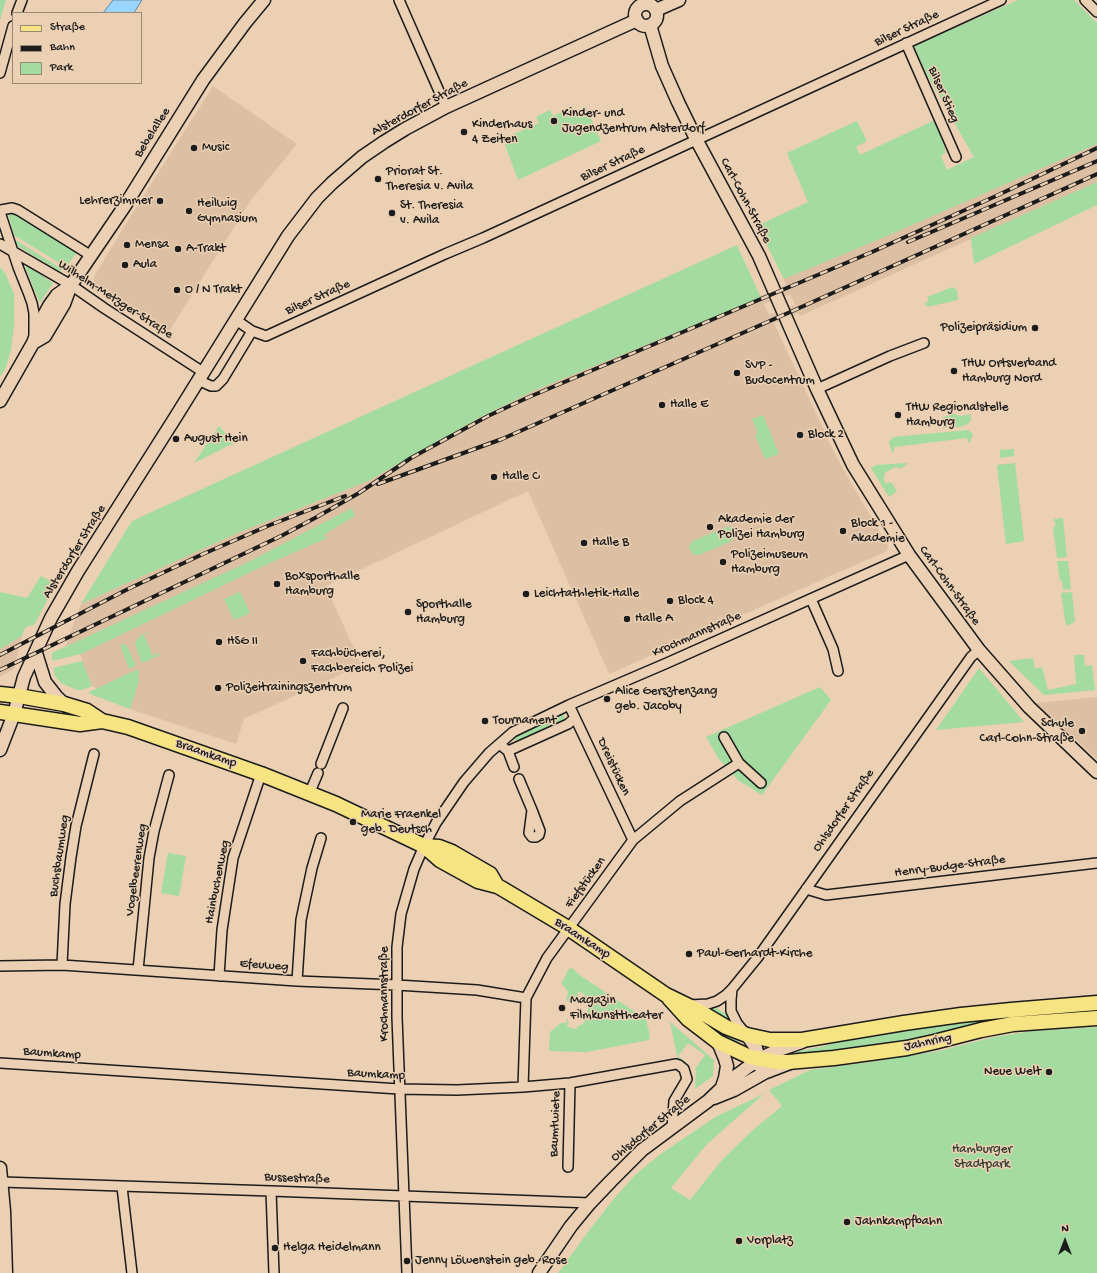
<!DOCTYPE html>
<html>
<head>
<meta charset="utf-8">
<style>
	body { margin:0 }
	#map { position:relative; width:1097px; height:1273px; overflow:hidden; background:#ebd0b3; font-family:"Gochi Hand",sans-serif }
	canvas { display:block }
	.legend { position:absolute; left:12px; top:12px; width:130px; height:72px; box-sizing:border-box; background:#ebd0b3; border:1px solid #988877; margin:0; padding:5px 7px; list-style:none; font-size:12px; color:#1c1c1c }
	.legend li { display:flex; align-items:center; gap:8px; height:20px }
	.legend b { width:20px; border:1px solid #988877 }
	.north { position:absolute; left:1045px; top:1221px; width:40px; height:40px; -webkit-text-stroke:3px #ebd0b3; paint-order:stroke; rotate:0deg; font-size:11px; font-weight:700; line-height:16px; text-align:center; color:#1c1c1c }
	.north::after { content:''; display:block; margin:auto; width:14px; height:18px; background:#1c1c1c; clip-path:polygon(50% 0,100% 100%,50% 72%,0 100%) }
</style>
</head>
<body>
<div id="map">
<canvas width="1097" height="1273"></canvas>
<ul class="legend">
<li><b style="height:5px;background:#f6e381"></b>Straße</li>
<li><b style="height:5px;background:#1c1c1c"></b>Bahn</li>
<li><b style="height:11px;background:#a3dba0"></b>Park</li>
</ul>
<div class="north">N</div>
</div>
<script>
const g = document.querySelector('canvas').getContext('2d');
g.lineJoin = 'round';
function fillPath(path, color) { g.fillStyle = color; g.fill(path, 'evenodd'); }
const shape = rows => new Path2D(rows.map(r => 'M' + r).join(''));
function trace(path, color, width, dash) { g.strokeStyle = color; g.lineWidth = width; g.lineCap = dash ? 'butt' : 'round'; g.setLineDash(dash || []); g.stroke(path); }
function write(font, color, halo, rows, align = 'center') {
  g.font = font + ' "Gochi Hand",sans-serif'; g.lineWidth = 3; g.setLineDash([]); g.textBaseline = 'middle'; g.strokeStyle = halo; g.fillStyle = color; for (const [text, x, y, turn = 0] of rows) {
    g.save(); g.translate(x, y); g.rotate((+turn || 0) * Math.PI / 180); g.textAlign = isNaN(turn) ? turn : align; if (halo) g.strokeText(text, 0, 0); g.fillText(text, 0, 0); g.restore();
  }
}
fillPath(shape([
	[213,86,297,144,251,200,168,333,94,285,94,277,127,222],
	[1097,144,1097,182,800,316,798,313,774,323,833,450,846,474,888,546,887,551,609,674,528,491,326,586,361,665,244,719,236,744,130,709,92,686,82,661,78,641,65,647,81,604,240,532,368,481,477,419,533,391,786,285,784,279,887,236],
	[790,294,795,305,769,315,764,304],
	[22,636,14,669,0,677,0,649],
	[1097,697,1097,759,1036,703]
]), '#ddc0a3');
fillPath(shape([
	[0,0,6,0,0,20],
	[1018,0,1074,0,1097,23,1097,144,887,236,784,279,757,226,808,202,787,153,857,121,867,141,856,147,860,155,935,120,944,140,945,153,941,156,947,170,974,157,926,73,914,46],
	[585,107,586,107,601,141,518,180,503,139,539,123,536,117,550,110,553,116,571,108,573,113],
	[1097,182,1097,205,974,264,971,238],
	[13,212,77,252,68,265,64,266,14,235,8,214],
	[12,238,62,269,60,272,13,243],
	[737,245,761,298,533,391,477,419,368,481,240,532,81,604,132,521],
	[27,266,53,283,40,303,26,269,25,268],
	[0,267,5,273,14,294,14,325,11,350,5,369,0,377],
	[952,287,956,289,957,291,958,300,927,307,925,303,929,301,927,297],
	[952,413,960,416,971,414,971,420,968,424,960,427,943,428,942,418],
	[763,415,779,454,765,459,755,435,758,433,752,419],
	[219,426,234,443,194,463],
	[968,430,973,434,970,442,968,443,967,438,894,447,894,452,892,452,889,442,893,437],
	[1014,449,1014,456,1000,458,1000,450],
	[908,463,901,469,898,467,893,468,885,473,884,478,885,484,891,482,897,491,889,497,871,468,876,465],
	[1015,463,1024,541,1006,544,997,465],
	[352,508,355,516,325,534,327,538,259,568,81,654,52,661,52,653,246,563],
	[1063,518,1067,557,1057,558,1053,527,1056,526,1054,519],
	[726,527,731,527,735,530,736,535,732,541,699,555,694,555,691,552,689,546,693,541],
	[1057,561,1068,561,1071,589,1063,590,1062,581,1060,581],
	[41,576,56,584,34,625,28,626,25,628,22,636,0,649,0,592,27,598],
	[240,592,250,613,234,620,224,599],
	[1072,592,1075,622,1066,626,1061,593],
	[148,632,148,633,144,635,153,656,159,653,160,655,142,663,136,648,135,643,140,636],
	[124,644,127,646,136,665,129,669,120,645],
	[1074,655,1084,655,1085,666,1092,665,1095,690,1044,695,1009,661,1033,658,1035,669,1042,667,1048,690,1076,684],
	[82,661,92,686,82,690,77,690,61,683,55,676,53,668],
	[979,668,1024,722,936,730],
	[138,669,139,681,130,709,90,694,89,692],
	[820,687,831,700,762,795,738,780,719,759,706,737],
	[563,713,565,719,517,741,512,738,524,730],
	[168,853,186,856,179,896,161,893],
	[572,968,581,976,646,1019,650,1037,649,1040,587,1052,549,1051,550,1032,561,1023,566,1023,567,1018,569,1025,567,1025,567,1027,577,1029,577,1027,583,1024,587,1017,588,1006,585,999,585,995,583,994,583,993,578,992,578,996,573,998,570,1002,566,1001,568,992,562,984,562,982,569,969],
	[714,1007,728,1015,732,1025,704,1009],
	[1097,1008,1097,1012,848,1050,782,1055,788,1053,821,1047,864,1035,1004,1016],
	[694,1014,740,1038,737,1044,720,1034],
	[670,1022,714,1060,713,1076,695,1089,696,1071,695,1069,705,1055,688,1043,678,1056,683,1060,681,1062,678,1060],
	[1097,1027,1097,1273,558,1273,591,1228,613,1200,635,1175,662,1153,717,1116,764,1094,707,1144,671,1188,690,1200,722,1160,753,1130,782,1106,769,1090,810,1070,870,1062,939,1051,994,1037,1032,1031]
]), '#a3dba0');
const water = shape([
	[113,0,142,0,134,13,103,13,113,0]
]);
fillPath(water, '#9cd5fc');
trace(water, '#698ba2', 1);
fillPath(shape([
	[0,24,13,27,13,57,0,53]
]), '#ebd0b3');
const street = shape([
	[399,0,446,107],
	[1085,0,1097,12],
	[17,13,22,0],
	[906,43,956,157],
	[0,73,13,26],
	[0,210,12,208,18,210,90,255],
	[0,212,18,267,28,292,32,303,34,313,34,334],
	[0,244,71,285,104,308,203,372],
	[236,320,252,331,266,336,445,254,483,238,1001,0],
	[198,380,211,386,216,386,223,379,252,331],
	[817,389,890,356,924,343],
	[811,599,833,649,838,671],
	[569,705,633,840],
	[724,737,739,763,761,783],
	[503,747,508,751,514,767],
	[508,751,568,724,575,718],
	[321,764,343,708],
	[519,779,532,810,529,833,532,837,536,837,539,835,540,831,532,810],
	[310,792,318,773],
	[806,889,826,895,1097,863],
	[62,965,65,904,71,857,76,826,94,754],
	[0,966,62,965,297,981,397,985,477,990,526,998],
	[138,970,149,858,154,831,169,775],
	[219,976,222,930,233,858,261,774],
	[297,981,301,920,312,868,321,838],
	[732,989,731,1000,731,1011,737,1023,745,1033],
	[690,1005,708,1004,717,1001,726,995,732,989,758,957,971,657,979,650],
	[0,1063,399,1089,457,1090,523,1087,570,1083,676,1064,679,1065,684,1069,687,1079,674,1101,672,1128],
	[523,1087,526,998,547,958,633,840,680,801,739,763],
	[568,1167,570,1083],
	[2,1182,271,1191,590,1203],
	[122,1187,132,1273],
	[271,1191,274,1273],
	[407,1273,397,1017,397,947,401,914,414,869,424,846,436,823,464,782,489,753,513,732,569,705,667,663,909,555]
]);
const secondary = shape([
	'635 15a11 11 0 1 1 22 0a11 11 0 1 1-22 0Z',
	[656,10,679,0],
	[650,25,662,66,678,102,696,139,759,256,817,389,853,465,909,555,979,650,1029,707,1097,772],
	[33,343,45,336,64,304,71,285,124,207,203,80,245,23,264,0],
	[0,401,33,343,43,317,49,306,57,295,71,285],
	[36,653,45,682,56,696,64,704],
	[0,750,14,714,24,677,51,618,78,571,175,418,288,236,317,198,332,183,362,157,384,142,405,129,446,107,637,20],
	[747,1035,756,1048,759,1059,758,1065],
	[718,1042,725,1059,727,1066,725,1078,722,1087],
	[714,1098,734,1090,764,1073,790,1063],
	[0,1168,4,1211,6,1273],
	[539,1273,571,1226,590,1203,611,1181,642,1150,708,1101,729,1081,759,1059,776,1051,802,1042]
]);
const primary = shape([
	[0,694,19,696,64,704,87,711,102,721],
	[0,712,80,724,102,721,128,727,261,774,336,804,424,846,440,860,478,881,497,886,501,888,568,928,666,995,699,1011,726,1027,747,1035,770,1040,802,1040,904,1023,961,1015,1011,1010,1097,1003],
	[424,846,439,847,452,852,490,874,497,886],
	[669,998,688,1019,718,1042,750,1057,777,1062,788,1062,834,1058,907,1048,934,1042,981,1030,1013,1024,1097,1018]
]);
trace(street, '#1c1c1c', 12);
trace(secondary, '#1c1c1c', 15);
trace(primary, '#1c1c1c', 17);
trace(street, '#ebd0b3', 9);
trace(secondary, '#ebd0b3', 12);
trace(primary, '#f6e381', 14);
const rail = shape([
	[908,242,1097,161],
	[378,484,502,439,797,309,1097,174],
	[0,655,128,589,203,554,270,525,345,496],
	[0,670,283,535,315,518,359,493,411,458,488,416,529,397,872,252,996,196,1097,148]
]);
trace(rail, '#1c1c1c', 4);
trace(rail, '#ebd0b3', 2.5, [8]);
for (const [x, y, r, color] of [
	[554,121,4,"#1c1c1c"],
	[464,132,4,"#1c1c1c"],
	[194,148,4,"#1c1c1c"],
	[378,179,4,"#1c1c1c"],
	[160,201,4,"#1c1c1c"],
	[189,211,4,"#1c1c1c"],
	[392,213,4,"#1c1c1c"],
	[127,245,4,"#1c1c1c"],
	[178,249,4,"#1c1c1c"],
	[125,265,4,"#1c1c1c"],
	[177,290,4,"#1c1c1c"],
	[1035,328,4,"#1c1c1c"],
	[954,371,4,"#1c1c1c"],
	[737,373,4,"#1c1c1c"],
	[662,405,4,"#1c1c1c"],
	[898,415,4,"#1c1c1c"],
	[800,435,4,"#1c1c1c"],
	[176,439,4,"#1c1c1c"],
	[494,477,4,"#1c1c1c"],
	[710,527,4,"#1c1c1c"],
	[843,531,4,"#1c1c1c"],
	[584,543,4,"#1c1c1c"],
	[723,562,4,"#1c1c1c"],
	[277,584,4,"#1c1c1c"],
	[526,594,4,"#1c1c1c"],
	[670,601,4,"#1c1c1c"],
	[408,612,4,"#1c1c1c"],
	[627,619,4,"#1c1c1c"],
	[219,642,4,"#1c1c1c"],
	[303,661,4,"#1c1c1c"],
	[218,688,4,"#1c1c1c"],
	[607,699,4,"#1c1c1c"],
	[485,721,4,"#1c1c1c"],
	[1082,731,4,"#1c1c1c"],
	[353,822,4,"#1c1c1c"],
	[689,954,4,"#1c1c1c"],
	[562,1008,4,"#1c1c1c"],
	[1049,1072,4,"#1c1c1c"],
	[847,1222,4,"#1c1c1c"],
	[739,1241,4,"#1c1c1c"],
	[275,1248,4,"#1c1c1c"],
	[407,1261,4,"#1c1c1c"]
]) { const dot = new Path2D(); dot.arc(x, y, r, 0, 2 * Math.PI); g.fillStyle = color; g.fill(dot); trace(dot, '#ebd0b3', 1.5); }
write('13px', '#1c1c1c', '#ebd0b3', [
	["Bilser Straße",907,29,-25],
	["Bilser Stieg",943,95,66],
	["Alsterdorfer Straße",420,108,-28],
	["Bebelallee",153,133,-58],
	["Bilser Straße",613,164,-25],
	["Carl-Cohn-Straße",745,201,62],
	["Bilser Straße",318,298,-24],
	["Wilhelm-Metzger-Straße",115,300,33],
	["Alsterdorfer Straße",75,552,-58],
	["Carl-Cohn-Straße",949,586,54],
	["Krochmannstraße",697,635,-24],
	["Braamkamp",206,754,19],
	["Dreistücken",613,767,65],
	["Ohlsdorfer Straße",844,811,-55],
	["Buchsbaumweg",60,856,-82],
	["Henry-Budge-Straße",950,867,-7],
	["Vogelbeerenweg",137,870,-82],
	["Hainbuchenweg",218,882,-79],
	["Fiefstücken",586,883,-54],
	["Braamkamp",582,939,33],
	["Efeuweg",264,966,4],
	["Krochmannstraße",385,994,-90],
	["Jahnring",928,1043,-12],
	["Baumkamp",52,1054,4],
	["Baumkamp",376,1075,3],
	["Baumtwiete",556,1124,-88],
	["Ohlsdorfer Straße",651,1129,-39],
	["Bussestraße",297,1179,2]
]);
write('13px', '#1c1c1c', '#ebd0b3', [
	["Kinder- und",562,114],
	["Jugendzentrum Alsterdorf",562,129],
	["Kinderhaus",472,125],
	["4 Zeiten",472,140],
	["Music",202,148],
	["Priorat St.",386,172],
	["Theresia v. Avila",386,187],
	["Lehrerzimmer",152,201,"right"],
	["Heilwig",197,204],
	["Gymnasium",197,219],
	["St. Theresia",400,206],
	["v. Avila",400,221],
	["Mensa",135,245],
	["A-Trakt",186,249],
	["Aula",133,265],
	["O / N Trakt",185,290],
	["Polizeipräsidium",1027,328,"right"],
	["THW Ortsverband",962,364],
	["Hamburg Nord",962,379],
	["SVP -",745,366],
	["Budocentrum",745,381],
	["Halle E",670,405],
	["THW Regionalstelle",906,408],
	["Hamburg",906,423],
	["Block 2",808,435],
	["August Hein",184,439],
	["Halle C",502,477],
	["Akademie der",718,520],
	["Polizei Hamburg",718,535],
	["Block 1 -",851,524],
	["Akademie",851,539],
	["Halle B",592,543],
	["Polizeimuseum",731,555],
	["Hamburg",731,570],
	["Boxsporthalle",285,577],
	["Hamburg",285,592],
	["Leichtathletik-Halle",534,594],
	["Block 4",678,601],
	["Sporthalle",416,605],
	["Hamburg",416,620],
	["Halle A",635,619],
	["HSG II",227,642],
	["Fachbücherei,",311,654],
	["Fachbereich Polizei",311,669],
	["Polizeitrainingszentrum",226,688],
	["Alice Gersztenzang",615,692],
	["geb. Jacoby",615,707],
	["Tournament",493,721],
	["Schule",1074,724,"right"],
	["Carl-Cohn-Straße",1074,739,"right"],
	["Marie Fraenkel",361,815],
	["geb. Deutsch",361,830],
	["Paul-Gerhardt-Kirche",697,954],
	["Magazin",570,1001],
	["Filmkunsttheater",570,1016],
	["Neue Welt",1041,1072,"right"],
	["Jahnkampfbahn",855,1222],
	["Vorplatz",747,1241],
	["Helga Heidelmann",283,1248],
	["Jenny Löwenstein geb. Rose",415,1261]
], 'left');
write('13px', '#374236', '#ebd0b3', [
	["Hamburger",982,1150],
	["Stadtpark",982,1165]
]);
</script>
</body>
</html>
